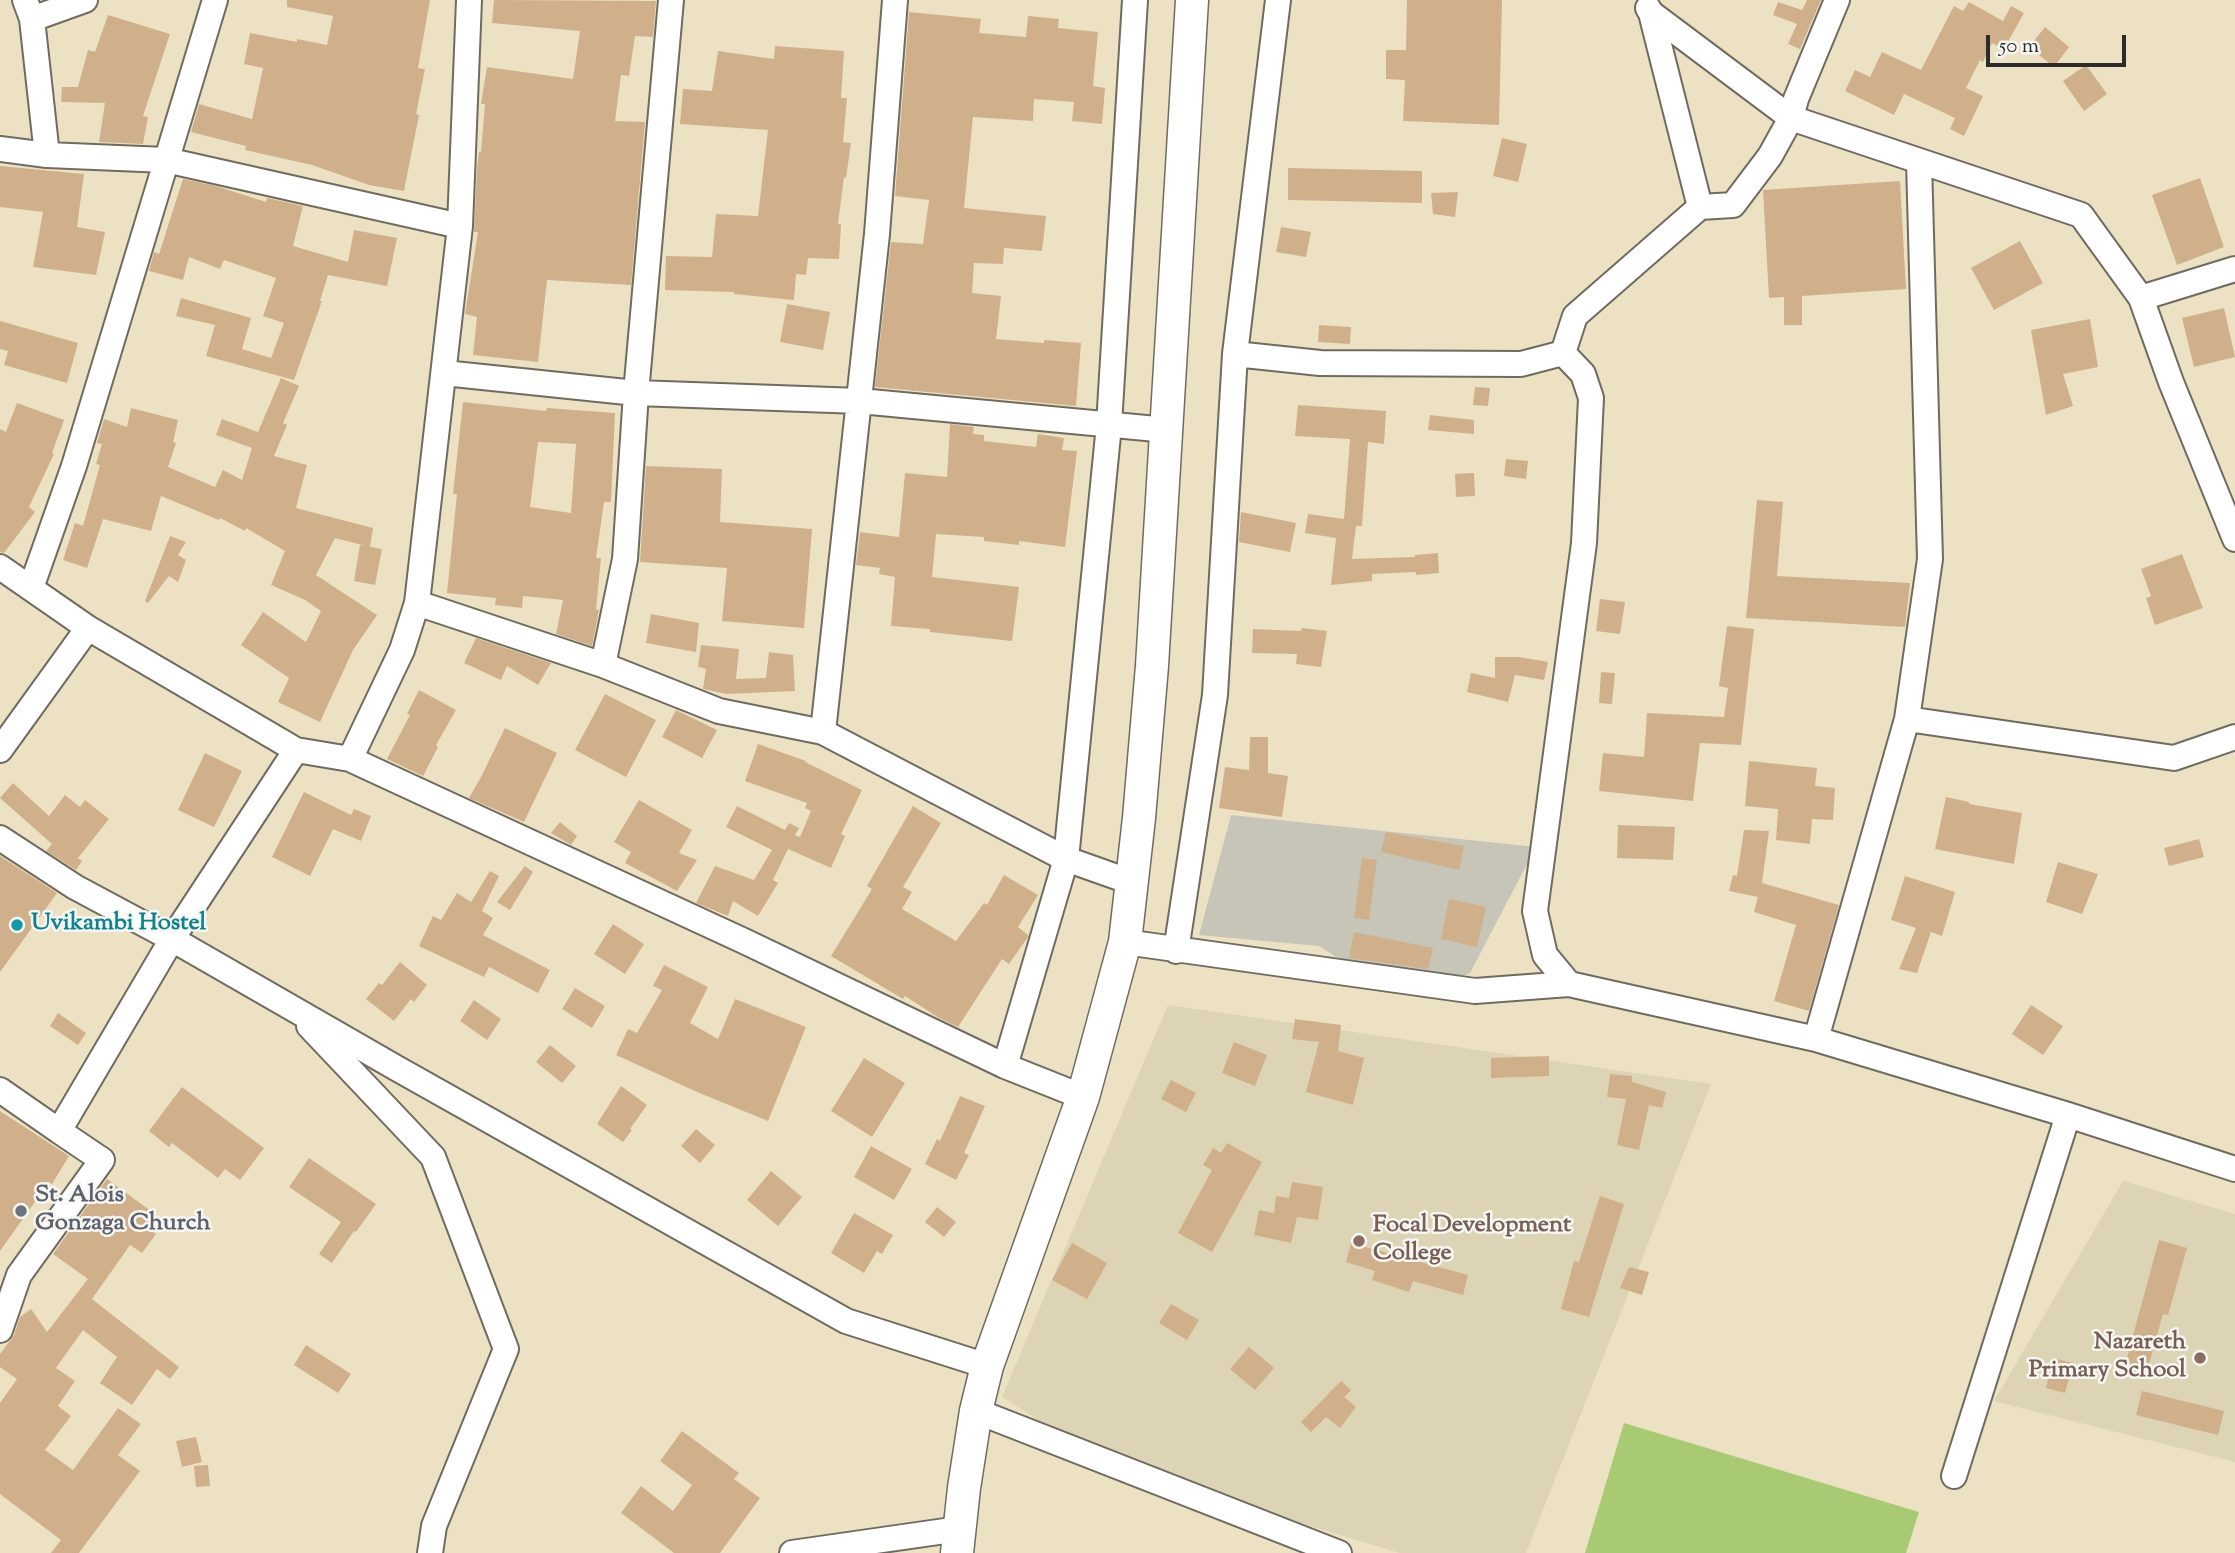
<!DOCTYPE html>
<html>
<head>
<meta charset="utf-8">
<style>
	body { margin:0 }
	#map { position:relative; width:2235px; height:1553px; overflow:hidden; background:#ece2c3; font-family:"Sorts Mill Goudy",serif }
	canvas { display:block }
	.scale { position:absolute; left:1986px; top:35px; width:140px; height:32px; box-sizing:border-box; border:4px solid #2b2b2b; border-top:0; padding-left:9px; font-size:21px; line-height:24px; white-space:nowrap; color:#2b2b2b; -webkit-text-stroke:5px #f6f6f2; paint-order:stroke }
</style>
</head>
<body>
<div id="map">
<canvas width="2235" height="1553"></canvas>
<div class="scale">50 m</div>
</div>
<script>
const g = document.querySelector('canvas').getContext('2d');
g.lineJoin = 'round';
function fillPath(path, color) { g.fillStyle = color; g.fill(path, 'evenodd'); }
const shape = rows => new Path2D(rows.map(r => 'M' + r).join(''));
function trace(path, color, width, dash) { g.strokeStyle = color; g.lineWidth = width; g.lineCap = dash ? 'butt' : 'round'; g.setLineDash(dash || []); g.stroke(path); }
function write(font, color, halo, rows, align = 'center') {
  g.font = font + ' "Sorts Mill Goudy",serif'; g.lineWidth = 5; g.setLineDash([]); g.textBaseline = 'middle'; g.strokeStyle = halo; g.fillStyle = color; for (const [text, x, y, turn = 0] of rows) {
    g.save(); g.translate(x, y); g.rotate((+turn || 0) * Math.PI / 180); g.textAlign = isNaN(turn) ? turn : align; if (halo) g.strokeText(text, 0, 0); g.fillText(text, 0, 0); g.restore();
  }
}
fillPath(shape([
	[1168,1005,1711,1084,1526,1553,1400,1553,1227,1501,1065,1437,1002,1397],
	[2123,1181,2235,1214,2235,1462,1994,1401]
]), '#dcd4b4');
fillPath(shape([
	[1231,815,1536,847,1470,973,1451,981,1355,969,1319,946,1199,935]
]), '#c6c5b8');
fillPath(shape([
	[1624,1423,1919,1512,1906,1553,1585,1553]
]), '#a8ca73');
fillPath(shape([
	[287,0,430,0,418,68,425,69,416,114,419,115,404,191,369,185,312,165,245,150,246,146,191,132,199,104,252,119,263,68,244,64,250,33,297,42,297,39,327,45,333,16,287,7],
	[494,0,656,1,653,37,635,36,629,76,621,75,615,121,645,122,631,285,547,280,538,362,473,355,477,317,465,314,478,232,474,232,477,168,479,152,481,152,485,104,481,104,487,67,573,79,580,31,492,23],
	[1407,0,1502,0,1499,125,1403,121,1405,80,1386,79,1386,50,1406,50],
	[1807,0,1821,0,1800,49,1788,44,1797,24,1773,15,1778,2,1802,10],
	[1969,2,2003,21,2011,6,2024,13,2004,49,1992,43,1983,62,1980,60,1966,88,1983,96,1964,136,1950,129,1955,118,1904,94,1894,115,1845,91,1855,70,1870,77,1882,52,1921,70,1954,6,1963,11],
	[909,12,981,19,979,33,1026,37,1028,16,1059,19,1058,28,1098,32,1093,86,1105,88,1102,124,1072,121,1074,102,1034,99,1033,121,973,117,964,208,1046,216,1042,251,1004,248,1003,264,974,263,972,293,1001,296,996,339,1044,343,1044,340,1081,343,1076,406,875,387,891,242,923,244,929,200,895,196],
	[108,15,170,34,143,116,148,117,143,144,99,142,105,103,61,102,62,87,78,87,88,50,95,52],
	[2045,27,2069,47,2054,67,2029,47],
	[775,46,844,51,841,98,847,98,843,142,851,143,846,178,844,177,838,224,841,224,839,259,808,258,806,275,796,274,794,300,734,294,734,292,665,290,666,256,712,257,716,214,758,216,768,130,680,124,683,89,712,91,718,51,774,59],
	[2086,65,2107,94,2084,111,2063,81],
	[1502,138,1527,144,1518,182,1493,176],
	[0,166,84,174,77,227,105,232,96,275,33,267,43,212,0,207],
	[1288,168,1422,171,1422,203,1288,200],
	[2200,178,2224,247,2177,265,2152,195],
	[183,179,216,186,266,202,267,198,303,206,293,246,348,262,354,230,397,238,387,286,328,275,320,301,322,301,294,380,206,356,215,325,176,316,181,298,251,318,242,349,271,358,284,323,263,316,276,278,224,260,220,269,189,257,183,280,149,271,154,252,159,254],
	[1900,181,1906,289,1802,296,1802,325,1784,325,1784,297,1769,298,1763,190],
	[1458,192,1455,217,1433,214,1431,193],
	[1281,227,1311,232,1306,257,1276,252],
	[2020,241,2043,283,1994,310,1971,268],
	[787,304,830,312,823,350,780,342],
	[2224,308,2235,357,2194,367,2182,318],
	[2090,319,2098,367,2063,374,2073,406,2046,415,2031,330],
	[0,321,78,343,67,383,4,365,8,351,0,349],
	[1319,325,1351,327,1350,344,1318,342],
	[281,378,299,386,283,423,287,425,274,456,307,465,296,508,373,528,370,547,335,538,316,575,377,615,353,650,320,722,278,702,289,678,241,645,263,612,306,642,321,611,305,600,271,585,285,551,246,528,245,531,220,518,219,520,161,496,151,531,103,519,87,568,63,560,75,523,83,526,100,465,96,464,102,444,97,443,104,419,127,427,131,408,178,420,173,442,176,443,168,467,215,487,223,470,242,480,252,448,216,435,222,419,258,432],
	[1475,387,1490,388,1488,406,1473,405],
	[463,402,546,411,547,408,615,413,611,502,604,502,596,558,601,558,596,609,599,610,592,646,556,634,563,600,523,596,522,608,495,605,496,598,447,593,457,494,453,494],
	[538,442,576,444,571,513,530,507],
	[17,403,64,420,52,453,54,454,29,507,35,512,4,553,0,552,0,429,6,432],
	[1298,405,1386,411,1384,444,1368,442,1362,526,1356,526,1352,559,1415,557,1415,555,1438,553,1439,573,1416,575,1416,572,1372,574,1372,581,1331,585,1336,538,1305,533,1308,514,1344,519,1350,439,1295,436],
	[1430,415,1474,420,1474,434,1428,430],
	[950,424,974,427,973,434,984,435,984,441,1036,447,1038,434,1064,438,1062,450,1077,451,1065,547,1019,541,1019,545,984,541,984,537,936,534,932,577,1019,587,1012,641,930,632,930,629,891,626,895,577,879,574,880,568,856,565,860,532,899,537,905,473,947,477],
	[1506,459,1528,461,1526,479,1504,476],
	[646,466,722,469,720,522,812,529,804,628,722,621,727,568,640,562],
	[1474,473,1475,496,1456,497,1455,474],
	[1757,500,1783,502,1777,576,1910,583,1905,627,1746,618],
	[1241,512,1296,523,1290,552,1239,542],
	[170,536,186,542,178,555,186,560,178,582,169,576,148,603,145,601],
	[360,545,382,549,375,585,354,581],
	[2182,554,2203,608,2155,625,2146,598,2151,596,2141,569],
	[1600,599,1625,602,1620,634,1596,631],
	[651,614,699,623,696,652,646,643],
	[1727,626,1754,629,1741,745,1700,743,1693,801,1599,791,1603,753,1644,757,1647,713,1724,717,1728,688,1719,686],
	[1302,628,1327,631,1321,667,1296,664,1297,654,1252,653,1253,629,1301,631],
	[476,638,551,663,538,685,507,666,501,680,464,663],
	[701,645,739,649,736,679,766,678,769,652,793,655,795,691,727,694,703,689,706,669,698,667],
	[1495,657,1519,657,1548,662,1544,680,1515,675,1508,702,1467,692,1471,673,1495,678],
	[1601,672,1615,673,1612,704,1599,703],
	[419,690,456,710,436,745,438,747,423,776,387,759,410,715,407,714],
	[605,694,656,720,626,777,575,750],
	[676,710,717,730,702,758,662,737],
	[505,728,557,753,524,822,469,798,481,777],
	[1250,737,1268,737,1268,773,1288,776,1282,817,1219,808,1225,767,1249,770],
	[758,744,806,761,805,762,862,790,841,834,845,836,831,868,788,849,773,880,778,883,758,916,733,901,728,916,696,903,715,866,754,880,772,850,726,827,737,806,785,830,789,823,799,828,795,835,800,837,811,811,805,808,807,803,745,781],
	[205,753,242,771,214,827,178,810],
	[1749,761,1817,768,1815,786,1835,788,1833,820,1812,819,1810,844,1776,840,1778,809,1745,806],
	[13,783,49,816,65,795,80,807,85,800,109,819,78,858,82,861,76,870,46,851,52,844,0,798],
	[304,792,351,815,354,809,371,816,361,841,333,829,310,876,272,857],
	[1946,797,1969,802,1969,804,2022,813,2014,864,1935,849],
	[639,800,692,830,679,853,697,860,677,891,625,863,631,852,614,842],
	[913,806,941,823,903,887,912,892,902,909,956,941,984,903,987,905,1004,875,1038,895,1018,927,1028,935,1028,937,1009,964,1002,959,958,1027,939,1018,905,996,903,999,831,956,872,889,867,886],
	[560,822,577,836,571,845,551,833],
	[1618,825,1675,827,1673,860,1617,858],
	[1744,830,1769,831,1762,883,1839,905,1809,1011,1774,1001,1796,925,1754,912,1758,897,1729,891,1733,875,1737,876],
	[1386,832,1464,846,1459,870,1381,852],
	[2199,839,2204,857,2169,866,2164,848],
	[0,856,57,893,0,972],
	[1362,858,1377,860,1369,920,1354,918],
	[2058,862,2098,874,2082,914,2046,902],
	[525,866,533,872,510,910,497,902],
	[490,871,499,876,482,911,493,918,483,935,550,970,538,993,489,967,484,977,419,946,433,916,441,920,457,893,471,902],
	[1905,876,1955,892,1942,936,1931,932,1917,973,1899,969,1916,928,1891,920],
	[1449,899,1486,907,1477,947,1441,939],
	[613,924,644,944,625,974,594,954],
	[1354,932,1433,948,1428,969,1349,958],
	[400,962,427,985,414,1002,411,999,394,1021,366,999,379,983,382,985],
	[664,965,708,987,690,1023,718,1039,735,999,806,1027,768,1121,697,1092,616,1055,628,1029,637,1033,662,990,653,986],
	[575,988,605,1006,592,1028,562,1009],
	[474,1000,501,1019,487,1040,460,1021],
	[2031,1005,2063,1026,2043,1055,2012,1034],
	[58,1013,86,1033,78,1045,50,1026],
	[1295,1019,1341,1025,1338,1051,1364,1058,1353,1105,1306,1092,1319,1042,1292,1039],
	[1234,1042,1267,1055,1255,1086,1222,1073],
	[550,1045,576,1066,562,1083,536,1062],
	[1549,1056,1549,1076,1491,1078,1491,1058],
	[864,1058,905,1083,872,1137,831,1111],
	[1610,1074,1632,1076,1632,1082,1666,1092,1662,1108,1649,1105,1639,1150,1617,1145,1626,1099,1607,1097],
	[1171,1080,1196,1093,1186,1112,1161,1099],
	[621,1086,647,1105,630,1129,632,1130,623,1142,597,1124],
	[182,1087,264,1148,240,1180,225,1169,218,1178,172,1143,169,1147,149,1131],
	[960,1096,985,1106,964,1153,969,1155,956,1180,925,1164,937,1139,940,1141],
	[0,1111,69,1156,52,1184,49,1182,0,1251],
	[696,1129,715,1145,700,1163,681,1146],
	[1227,1143,1262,1162,1212,1252,1178,1233,1212,1170,1203,1165,1213,1148,1221,1153],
	[871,1146,912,1169,894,1200,854,1177],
	[309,1158,376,1204,356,1232,354,1231,332,1263,319,1254,341,1222,289,1187],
	[771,1171,802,1197,778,1226,747,1200],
	[107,1179,155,1214,145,1227,156,1234,142,1253,130,1245,92,1299,179,1367,170,1379,157,1369,132,1405,100,1383,117,1357,83,1330,56,1368,75,1381,58,1406,71,1416,45,1450,73,1470,118,1408,141,1424,118,1455,140,1471,79,1553,51,1553,61,1540,0,1494,0,1403,17,1379,0,1367,0,1354,14,1335,20,1317,31,1309,47,1332,88,1279,53,1254],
	[1292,1182,1323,1187,1318,1220,1297,1217,1291,1243,1254,1235,1259,1210,1274,1213,1276,1196,1289,1198],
	[1600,1196,1624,1204,1589,1317,1561,1309,1574,1261,1579,1262],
	[937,1207,956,1222,944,1237,925,1222],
	[854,1213,893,1235,882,1254,877,1251,864,1273,831,1253],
	[2159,1240,2187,1248,2168,1315,2163,1314,2145,1379,2123,1372],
	[1072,1243,1107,1263,1087,1299,1052,1280],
	[1351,1243,1468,1275,1463,1295,1413,1281,1409,1292,1372,1280,1375,1271,1346,1262],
	[1629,1267,1649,1272,1642,1295,1620,1288],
	[1171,1304,1199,1320,1187,1340,1159,1323],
	[306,1345,351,1374,338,1393,294,1365],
	[1249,1347,1274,1368,1255,1390,1230,1369],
	[2053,1358,2073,1363,2065,1393,2046,1388],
	[1341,1381,1351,1390,1344,1397,1356,1407,1340,1428,1326,1417,1311,1432,1301,1422],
	[2142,1391,2224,1411,2218,1435,2136,1415],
	[682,1431,739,1473,734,1479,760,1498,720,1553,674,1553,621,1513,641,1486,673,1511,692,1485,660,1461],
	[196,1437,202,1462,182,1467,176,1441],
	[208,1465,210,1486,196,1487,194,1466]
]), '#d0b08b');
const minor = shape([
	[25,0,32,19,47,155],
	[1648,8,1651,13,1700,207],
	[1651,13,1791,118,2081,215,2141,298,2171,382,2235,539],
	[32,19,85,0],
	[0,149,47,155,166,160,460,226],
	[2141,298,2235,269],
	[1563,353,1583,374,1591,398,1584,543,1535,911,1545,955,1569,984],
	[1235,354,1320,363,1521,364,1563,353,1575,316,1700,207,1733,205,1770,156,1791,118,1796,99,1837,0],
	[444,373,636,393,860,401,1167,430],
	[0,567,88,628,296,750,350,759,746,942,1005,1066,1083,1097],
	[31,588,74,466,215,0],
	[417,603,603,665,719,711,823,732,1066,859,1131,882],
	[603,665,625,559,636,393,671,0],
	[1907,719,1930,559,1919,162],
	[823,732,877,234,895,0],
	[0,750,88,628],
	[350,759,402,650,417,603,460,226,469,0],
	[0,838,75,887,172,939,398,1069,846,1321,987,1366],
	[1125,942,1475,991,1569,984,1816,1039,2068,1115,2235,1169],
	[1176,951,1215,695,1235,354,1278,0],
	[309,1026,433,1157,506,1349,434,1526,430,1553],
	[1816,1039,1907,719,2174,758,2235,737],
	[1005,1066,1066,859,1109,425,1135,0],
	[0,1090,59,1131],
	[0,1330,19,1275,102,1160,59,1131,172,939,296,750],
	[976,1411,1339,1553],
	[1954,1476,2068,1115],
	[792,1553,959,1529]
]);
const major = shape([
	[957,1553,964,1488,976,1411,987,1366,1083,1097,1125,942,1139,818,1152,666,1192,0]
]);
trace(minor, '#6f6b60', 28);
trace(major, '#6f6b60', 35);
trace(minor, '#fff', 24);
trace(major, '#fff', 32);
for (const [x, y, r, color] of [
	[17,925,7,"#0f9aa8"],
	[21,1211,7,"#6b7280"],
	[1359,1241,7,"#8d6e63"],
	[2200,1358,7,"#8d6e63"]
]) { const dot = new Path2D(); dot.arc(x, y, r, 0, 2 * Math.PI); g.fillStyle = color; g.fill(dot); trace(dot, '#f6f6f2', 2.5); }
write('bold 24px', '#0d838f', '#f6f6f2', [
	["Uvikambi Hostel",31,925]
], 'left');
write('bold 24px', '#5b616d', '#f6f6f2', [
	["St. Alois",35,1197],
	["Gonzaga Church",35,1225]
], 'left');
write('bold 24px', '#785e54', '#f6f6f2', [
	["Focal Development",1373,1227],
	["College",1373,1255],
	["Nazareth",2186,1344,"right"],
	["Primary School",2186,1372,"right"]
], 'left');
</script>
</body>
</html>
